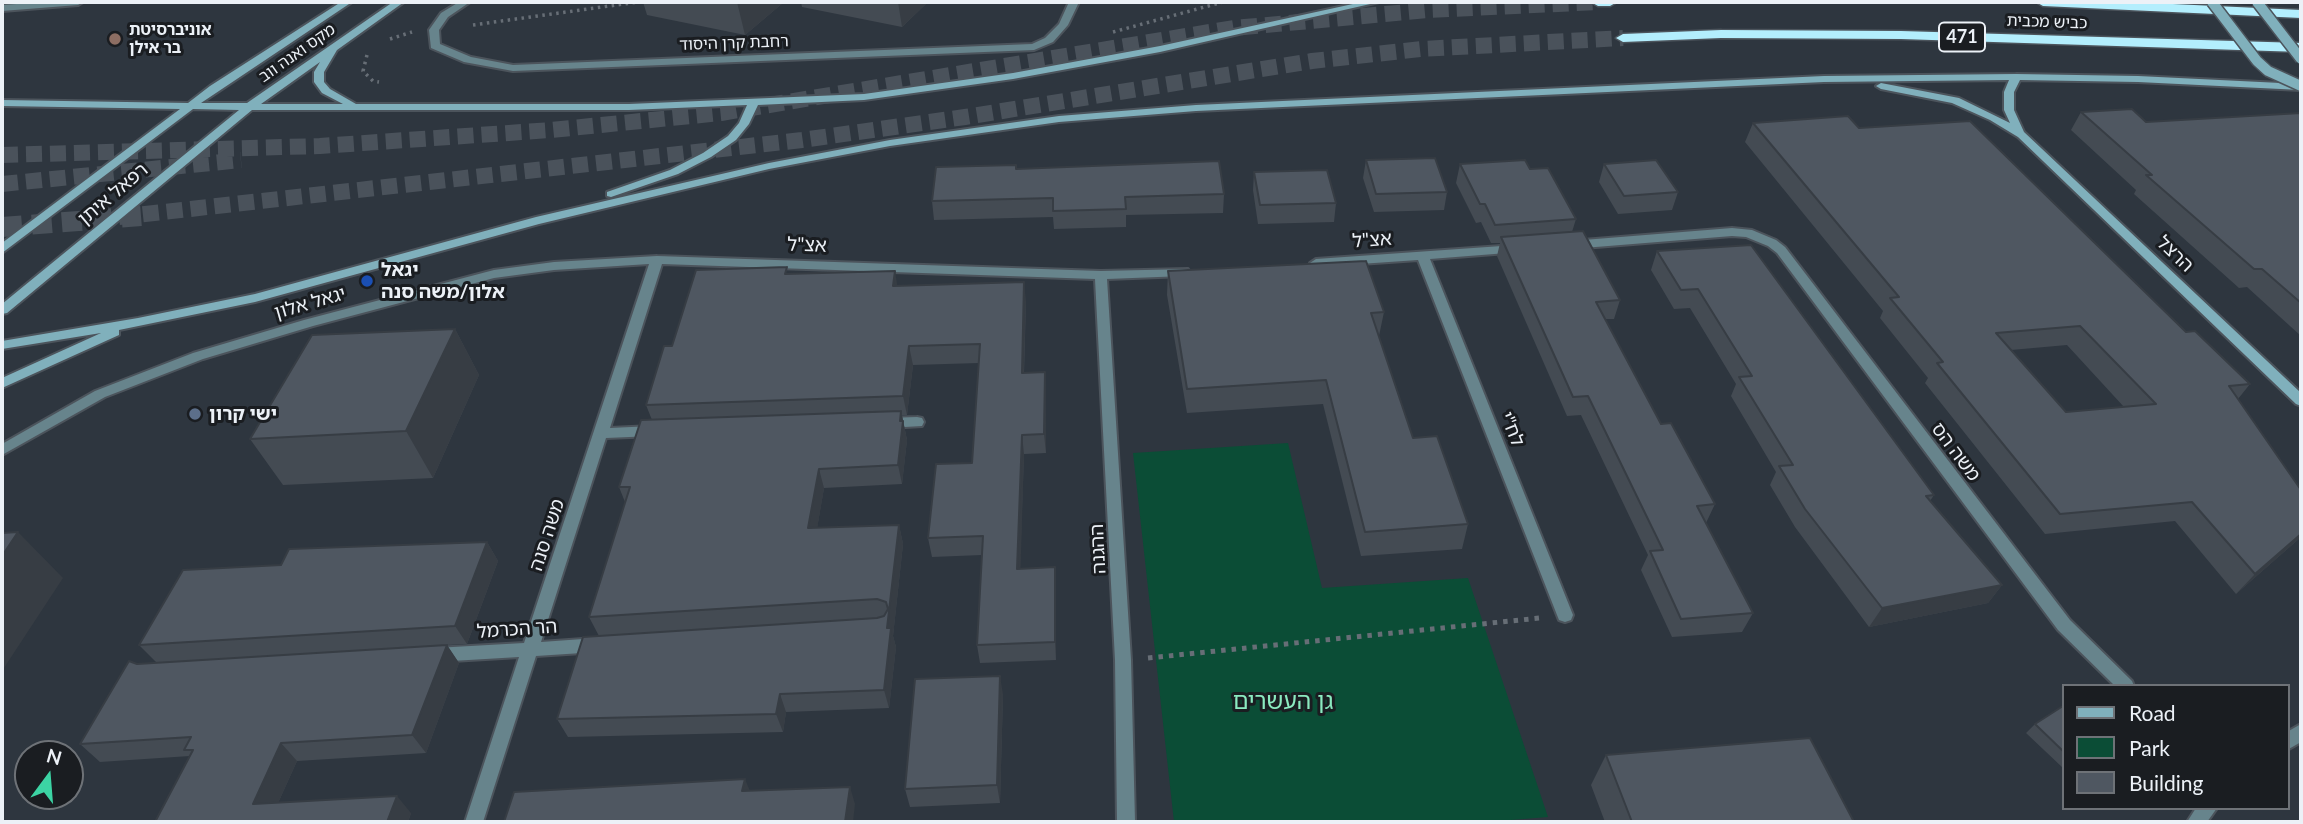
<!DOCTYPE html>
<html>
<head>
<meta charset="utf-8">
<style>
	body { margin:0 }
	#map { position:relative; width:2303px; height:824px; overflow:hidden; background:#2e363f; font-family:Lato,sans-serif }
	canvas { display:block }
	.frame { position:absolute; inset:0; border:4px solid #ecf1f7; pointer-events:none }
	.legend { position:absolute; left:2062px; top:684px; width:228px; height:126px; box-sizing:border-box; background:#1a1d21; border:2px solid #6e7277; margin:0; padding:9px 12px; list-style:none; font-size:21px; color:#ecf1f7 }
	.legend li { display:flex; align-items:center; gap:14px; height:35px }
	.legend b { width:35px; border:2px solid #6e7277 }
	.north { position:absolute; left:14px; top:740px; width:70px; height:70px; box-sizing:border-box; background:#1a1d21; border:2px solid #6e7277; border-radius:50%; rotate:16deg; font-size:19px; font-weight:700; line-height:28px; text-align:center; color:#ecf1f7 }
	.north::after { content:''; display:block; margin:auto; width:24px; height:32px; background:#3cd4a4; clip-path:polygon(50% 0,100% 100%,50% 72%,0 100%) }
</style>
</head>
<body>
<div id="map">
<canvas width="2303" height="824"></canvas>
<div class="frame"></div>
<ul class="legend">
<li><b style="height:9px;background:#80b0bc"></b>Road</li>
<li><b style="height:19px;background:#0b4d36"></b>Park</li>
<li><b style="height:19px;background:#4f5761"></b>Building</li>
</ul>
<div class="north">N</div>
</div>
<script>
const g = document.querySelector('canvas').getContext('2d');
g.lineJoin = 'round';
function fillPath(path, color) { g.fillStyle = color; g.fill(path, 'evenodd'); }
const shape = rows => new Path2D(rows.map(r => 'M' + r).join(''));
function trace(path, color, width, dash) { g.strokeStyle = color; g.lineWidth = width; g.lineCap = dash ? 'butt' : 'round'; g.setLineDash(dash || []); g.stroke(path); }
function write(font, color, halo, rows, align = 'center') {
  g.font = font + ' Lato,"Noto Sans Hebrew",sans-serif'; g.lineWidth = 6; g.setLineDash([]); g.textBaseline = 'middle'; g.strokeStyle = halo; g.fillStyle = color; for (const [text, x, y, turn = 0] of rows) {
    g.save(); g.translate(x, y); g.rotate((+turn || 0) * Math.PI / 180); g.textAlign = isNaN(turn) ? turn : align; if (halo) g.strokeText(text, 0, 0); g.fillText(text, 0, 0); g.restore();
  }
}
fillPath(shape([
	[1288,443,1322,588,1468,578,1548,817,1487,822,1174,822,1133,453]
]), '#0b4d36');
trace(shape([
	[2,155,320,146,551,130,721,113,1234,28,1429,10,1598,2],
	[2,184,241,160],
	[119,217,802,140,965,117,1312,61,1421,49,1623,38]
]), '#4a525b', 16, [16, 8]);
trace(shape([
	[2,227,141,216]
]), '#4a525b', 20, [20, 10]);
const street = shape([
	[45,2,83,2,78,5,2,11,2,5,45,2],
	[459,2,470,2,448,17,439,30,440,44,471,57,513,65,1032,44,1045,38,1059,24,1069,2,1079,2,1068,25,1053,42,1034,50,513,71,464,62,431,48,429,30,441,13,459,2],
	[1732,228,1752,230,1776,240,1785,247,2070,620,2132,681,2134,686,2115,686,2058,630,1777,253,1768,246,1746,237,1732,236,1571,249,1565,245,1571,241,1732,228],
	[1516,245,1520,246,1522,249,1520,252,1430,259,1573,615,1571,620,1565,622,1559,620,1557,615,1418,260,1316,267,1310,263,1316,259,1516,245],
	[657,256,1101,271,1188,269,1190,272,1184,276,1107,279,1131,660,1135,822,1117,822,1115,660,1095,279,662,264,610,428,653,426,660,431,653,436,606,438,541,642,597,638,603,640,605,645,603,650,597,652,536,656,483,822,465,822,519,657,435,662,429,660,427,655,429,650,435,648,524,643,649,264,554,270,494,278,313,326,203,359,105,397,2,455,2,444,95,391,193,353,304,320,494,270,554,262,657,256],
	[917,417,922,418,924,422,922,426,887,428,880,423,887,418,917,417],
	[2301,724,2301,742,2287,750,2287,732,2301,724],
	[2196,808,2217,808,2207,822,2187,822,2196,808]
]);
const secondary = shape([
	[341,2,352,2,201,103,247,103,393,2,404,2,337,50,324,72,324,82,330,89,356,104,629,104,864,94,1013,73,1160,46,1362,2,1379,2,1160,52,1013,79,864,100,758,105,749,124,736,140,711,157,678,174,611,197,607,196,607,192,670,170,703,153,728,136,739,123,747,105,629,110,252,110,7,313,2,314,2,304,239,110,193,109,2,253,2,243,180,109,2,106,2,100,188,103,210,86,341,2],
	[320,62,314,72,314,82,322,93,343,104,261,104,320,62],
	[2016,74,2138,76,2301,84,2301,90,2138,82,2020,80,2014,92,2014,110,2024,132,2301,393,2301,406,2296,404,2018,137,1990,120,1952,103,1881,89,1876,86,1881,83,1959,98,2010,123,2004,110,2004,92,2009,80,1824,82,1196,111,1059,122,890,146,769,169,539,224,255,302,119,330,119,335,2,388,2,378,101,333,2,349,2,341,138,318,255,294,536,217,769,163,890,140,1059,116,1196,105,1824,76,2016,74]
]);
const highway = shape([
	[1591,2,1617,2,1610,6,1598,6,1591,2],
	[2036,2,2130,2,2301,10,2301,18,2043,6,2036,2],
	[1721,30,1901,31,2301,43,2301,52,1901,39,1721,38,1623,42,1616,38,1623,34,1721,30]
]);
trace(street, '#4c545c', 4);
trace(secondary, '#4c545c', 4);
trace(highway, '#4c545c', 3);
trace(shape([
	[473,25,638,2],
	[1113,32,1223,2],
	[390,39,412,32],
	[367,55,363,71,373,81,379,82]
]), '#676e76', 3.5, [2.5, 4.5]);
trace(shape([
	[1148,658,1540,618]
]), '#676e76', 5, [4.5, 6]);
fillPath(street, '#67848c');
fillPath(secondary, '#80b0bc');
fillPath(highway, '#b3eefd');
const secondaryBridge = shape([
	[2212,2,2257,61,2268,71,2301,86],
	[2257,2,2301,59]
]);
trace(secondaryBridge, '#4c545c', 13, []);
trace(secondaryBridge, '#80b0bc', 10);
fillPath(shape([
	[643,2,784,2,745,35,647,15],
	[801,2,928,2,902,27,802,7],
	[2081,112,2146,122,2301,113,2301,336,2247,287,2239,288,2134,194,2136,190,2071,130],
	[1753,123,1859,128,2186,332,2250,384,2238,399,2301,490,2301,537,2236,594,2175,521,2045,534,1925,383,1928,378,1880,318,1883,311,1745,142],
	[2067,345,2124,407,2066,412,2011,350],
	[1366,160,1447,192,1444,210,1374,212,1363,178],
	[1460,164,1530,169,1576,219,1572,232,1620,300,1614,319,1605,319,1661,424,1715,504,1706,523,1753,613,1742,632,1672,637,1641,570,1648,555,1581,415,1567,416,1497,256,1500,243,1491,243,1481,222,1476,223,1456,183],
	[1604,164,1678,192,1672,210,1618,214,1599,182],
	[1016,165,1017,169,1224,194,1223,213,1126,215,1126,227,1054,229,1053,217,934,220,932,201],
	[1254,172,1336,203,1334,222,1258,224,1253,190],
	[1657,251,1934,495,1930,501,2002,585,1988,603,1869,627,1795,527,1770,485,1776,472,1731,396,1736,384,1690,308,1674,309,1651,270],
	[1168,271,1384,312,1379,336,1413,438,1468,524,1462,549,1361,556,1323,404,1187,413,1167,295],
	[789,274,1026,301,1024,373,1045,372,1046,391,1046,453,1024,454,1020,568,1056,586,1056,660,980,663,977,645,982,555,932,557,928,538,972,463,979,363,913,365,907,415,902,415,907,440,902,484,824,488,817,528,899,525,903,544,893,636,896,647,889,708,786,712,783,732,568,737,557,719,599,636,589,617,625,502,619,487,652,420,646,405,672,346],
	[455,329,479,375,433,478,283,485,250,439],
	[487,542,498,561,467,644,447,645,459,663,426,753,297,761,278,803,411,813,408,822,155,822,190,756,100,762,80,744,157,663,139,645,281,565],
	[1003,694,1000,803,910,807,905,789],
	[2063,706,2063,768,2026,733,2035,724],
	[1606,755,1854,822,1605,822,1591,785]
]), '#444b53');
fillPath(shape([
	[737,2,784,2,745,35],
	[898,2,928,2,902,27],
	[895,271,898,290,893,286],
	[1024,282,1026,301,1023,392,1022,373],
	[455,329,479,375,433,478,406,431],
	[909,346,913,365,907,415,903,396],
	[1045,372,1046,391,1046,453,1044,434],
	[901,411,907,440,902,484,898,465],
	[1022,435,1024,454,1020,587,1017,569],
	[819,469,824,488,814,547,808,528],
	[899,525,903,544,893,636,896,647,889,708,884,690,887,628],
	[18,532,63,578,2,671,2,556],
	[2301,534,2301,537,2236,594,2255,574],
	[487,542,498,561,467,644,455,626],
	[1055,567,1056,586,1056,660,1055,642],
	[2002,585,1988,603,1869,627,1882,608],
	[447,645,459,663,426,753,412,735],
	[1000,676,1003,694,1000,803,997,785],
	[780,694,786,712,783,732,776,714],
	[281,743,297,761,270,821,253,804],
	[745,779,752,796,742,791],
	[850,787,855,804,853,822,845,822],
	[397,796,411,813,408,822,387,822]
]), '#373d44');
const building = shape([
	[2132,109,2146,122,2301,113,2301,303,2262,269,2254,269,2146,175,2152,175,2081,112,2132,109],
	[1848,116,1859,128,1970,121,2186,332,2195,331,2250,384,2229,386,2301,490,2301,534,2255,574,2192,502,2060,514,1937,363,1943,362,1890,298,1899,297,1753,123,1848,116],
	[2080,326,2156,404,2066,412,1996,333,2080,326],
	[1435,158,1447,192,1376,194,1366,160,1435,158],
	[1525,160,1530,169,1548,168,1576,219,1495,225,1485,204,1480,204,1460,164,1525,160],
	[1656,160,1678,192,1624,196,1604,164,1656,160],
	[1219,161,1224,194,1125,197,1126,209,1053,211,1053,198,932,201,936,167,1016,165,1016,169,1219,161],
	[1327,170,1336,203,1260,205,1254,172,1327,170],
	[1583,231,1620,300,1596,302,1661,424,1671,423,1715,504,1697,506,1753,613,1681,619,1650,551,1663,550,1588,396,1573,397,1501,237,1583,231],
	[1751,245,1934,495,1926,496,2002,585,1882,608,1805,509,1779,466,1793,465,1739,377,1752,376,1698,289,1681,290,1657,251,1751,245],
	[1366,261,1384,312,1371,313,1413,438,1437,436,1468,524,1365,532,1326,380,1187,389,1168,271,1366,261],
	[787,267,785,274,895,271,893,286,1024,282,1022,373,1045,372,1044,434,1022,435,1017,569,1055,567,1055,642,977,645,983,536,928,538,936,464,972,463,980,344,909,346,903,396,646,405,664,346,672,346,696,270,787,267],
	[455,329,406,431,250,439,312,335,455,329],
	[901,411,900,421,903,421,898,465,819,469,808,528,899,525,887,628,891,628,884,690,780,694,776,714,557,719,583,637,877,618,884,616,888,609,886,602,877,599,589,617,630,487,619,487,641,420,901,411],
	[18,532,2,556,2,533,18,532],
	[487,542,455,626,139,645,183,570,281,565,289,549,487,542],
	[447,645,412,735,281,743,253,804,397,796,387,822,155,822,193,750,184,750,191,737,80,744,129,661,137,664,447,645],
	[1000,676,997,785,905,789,915,679,1000,676],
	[2063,706,2063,751,2035,724,2063,706],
	[1810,738,1854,822,1632,822,1606,755,1810,738],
	[745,779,742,791,850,787,845,822,504,822,514,792,745,779]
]);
fillPath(building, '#4f5761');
trace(building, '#373d44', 2);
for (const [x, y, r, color] of [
	[115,39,7,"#8d6e63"],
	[367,281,7,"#1a4fb4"],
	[195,414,7,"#5c6f8a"]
]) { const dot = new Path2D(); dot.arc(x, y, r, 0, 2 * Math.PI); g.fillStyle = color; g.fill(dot); trace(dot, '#1a1d21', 2.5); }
write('16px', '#ecf1f7', '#1a1d21', [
	["כביש מכבית",2047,22,2],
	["רחבת קרן היסוד",734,43,-2],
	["מקס ואנה ווב",297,53,-35]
]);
write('bold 16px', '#ecf1f7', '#1a1d21', [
	["אוניברסיטת",129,30],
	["בר אילן",129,48]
], 'left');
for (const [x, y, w] of [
	[1962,37,46]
]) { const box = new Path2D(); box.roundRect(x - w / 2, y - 14.5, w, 29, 5); g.fillStyle = '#1a1d21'; g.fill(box); trace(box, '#ecf1f7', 2); }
write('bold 18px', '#ecf1f7', null, [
	["471",1962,37]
]);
write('19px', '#ecf1f7', '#1a1d21', [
	["רפאל איתן",113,194,-40],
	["אצ\"ל",1372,240,-4],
	["אצ\"ל",807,245,2],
	["הרצל",2175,254,44],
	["יגאל אלון",310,303,-16],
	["לח\"י",1512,429,68],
	["משה הס",1956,452,53],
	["משה סנה",547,535,-72],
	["ההגנה",1098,549,-93],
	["הר הכרמל",517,629,-4]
]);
write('bold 19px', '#ecf1f7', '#1a1d21', [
	["יגאל",381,270],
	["אלון/משה סנה",381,292],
	["ישי קרון",209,414]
], 'left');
write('23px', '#8beac0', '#1a1d21', [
	["גן העשרים",1283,702]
]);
</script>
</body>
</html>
